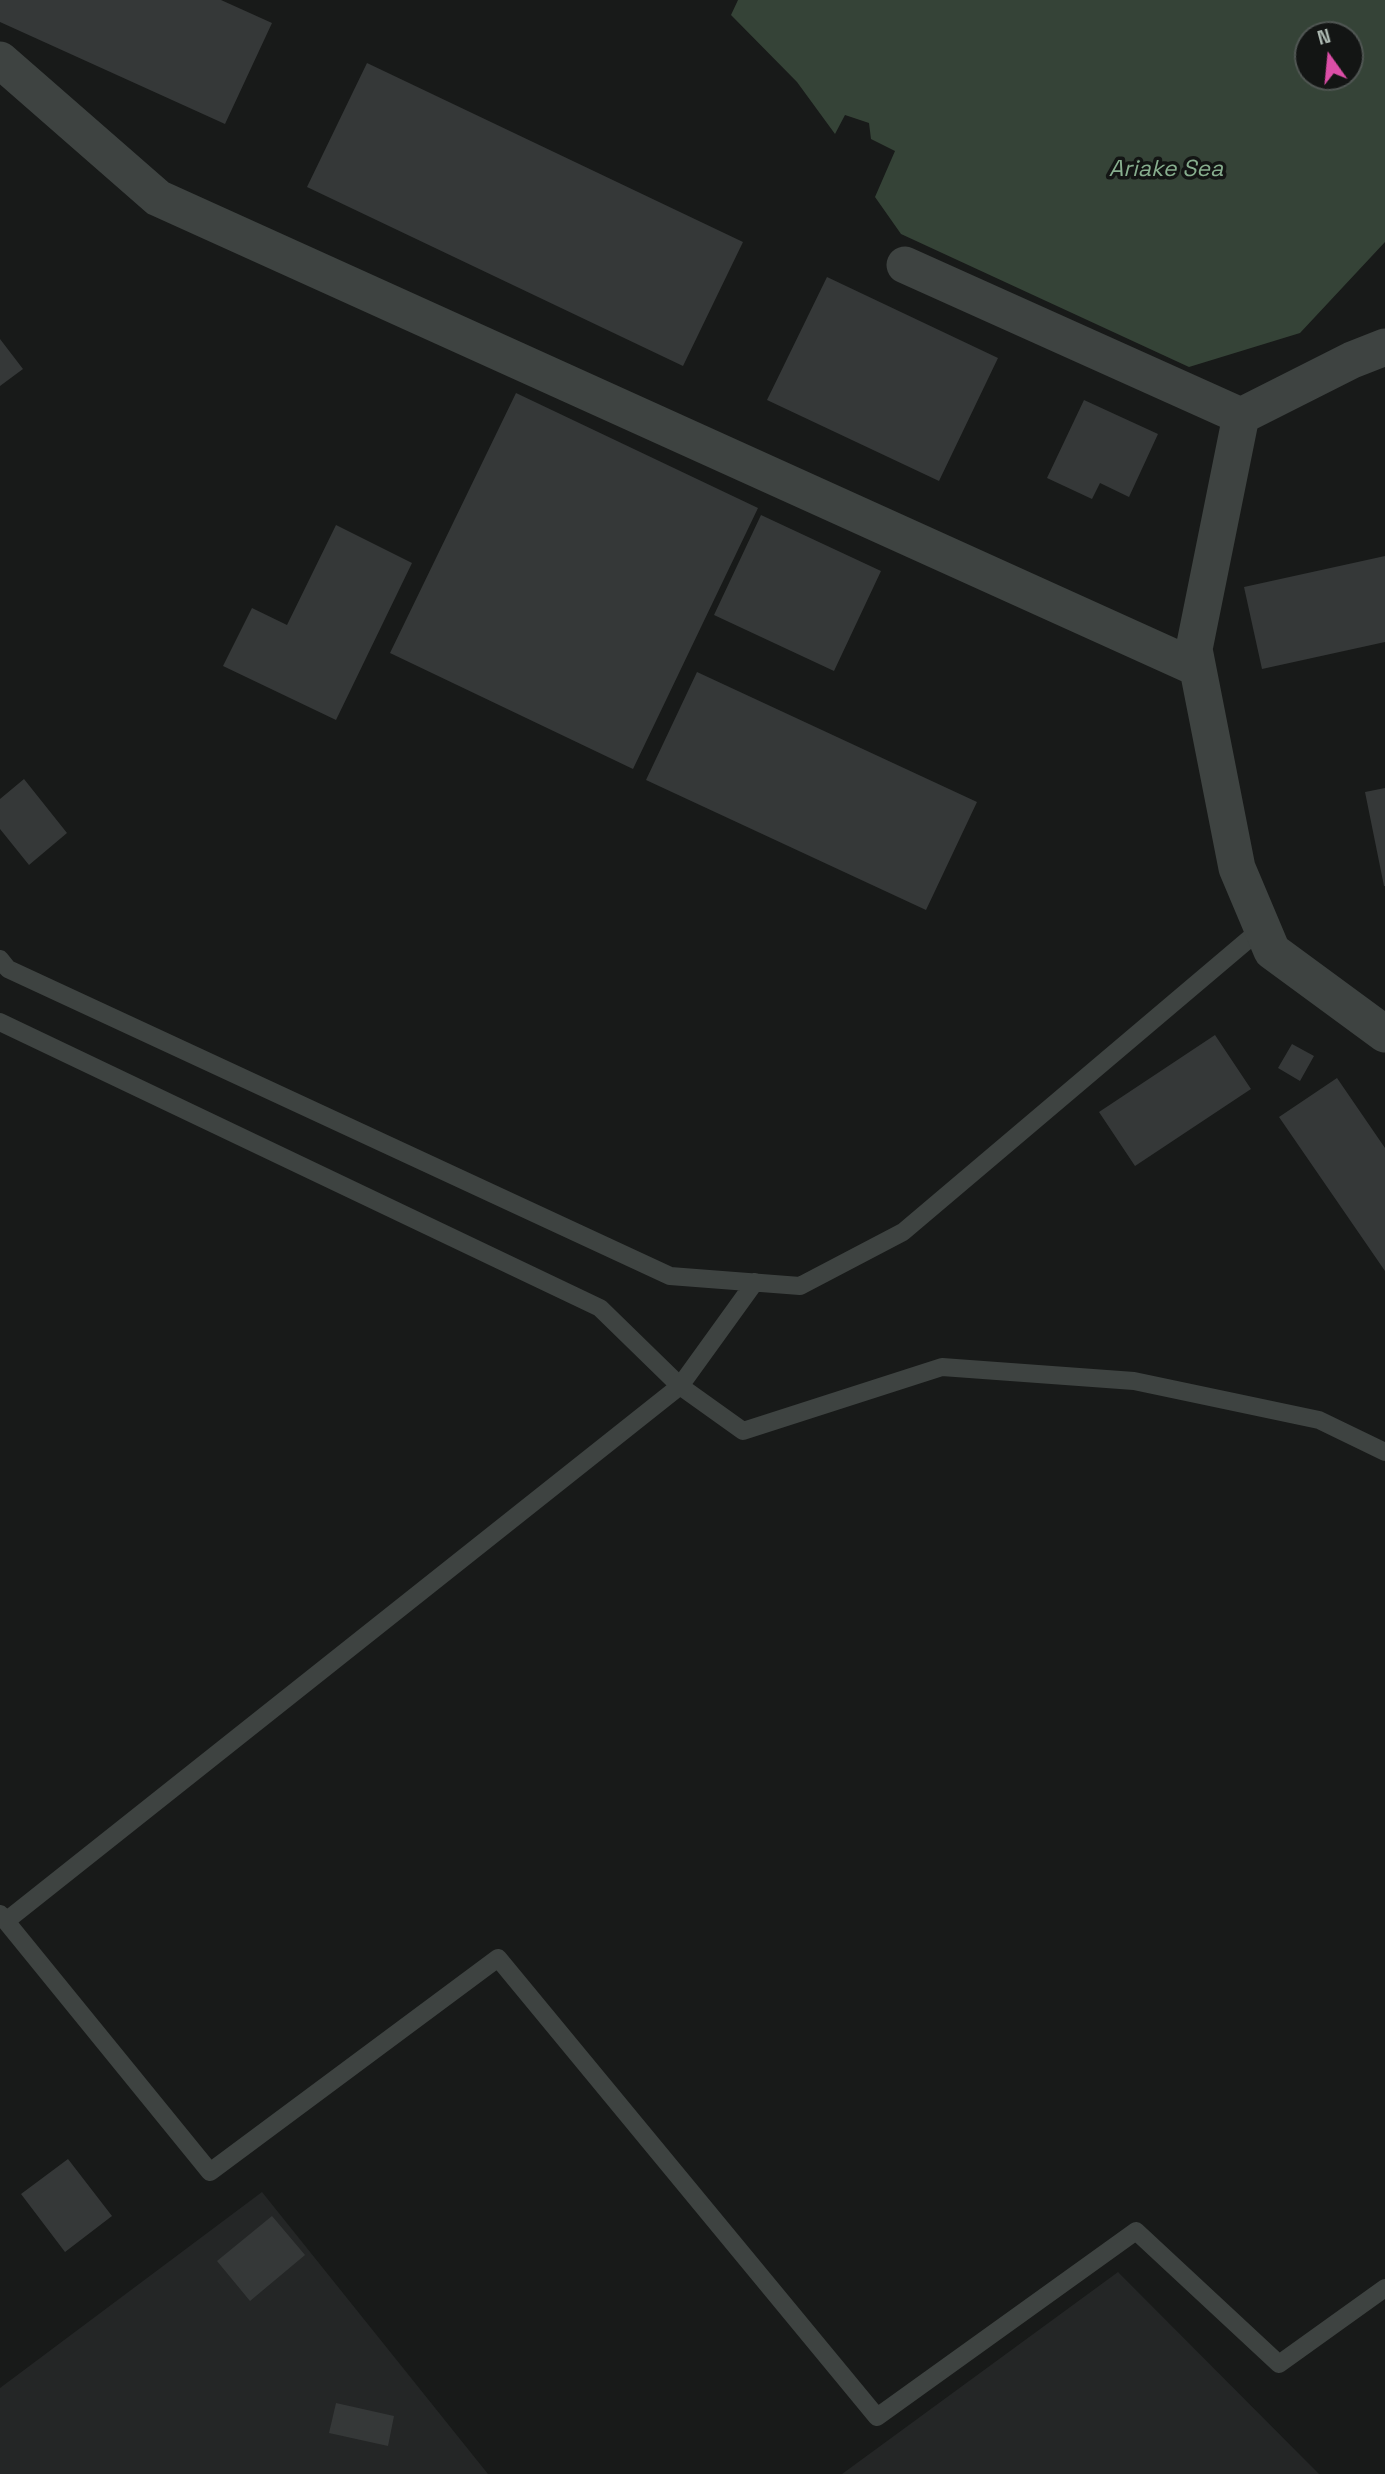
<!DOCTYPE html>
<html>
<head>
<meta charset="utf-8">
<style>
	body { margin:0 }
	#map { position:relative; width:1385px; height:2474px; overflow:hidden; background:#181a19; font-family:"Space Grotesk",sans-serif }
	canvas { display:block }
	.north { position:absolute; left:1294px; top:21px; width:70px; height:70px; box-sizing:border-box; background:#131514; border:2px solid #505653; border-radius:50%; rotate:345deg; font-size:19px; font-weight:700; line-height:28px; text-align:center; color:#acb8b1 }
	.north::after { content:''; display:block; margin:auto; width:24px; height:32px; background:#dc4ea7; clip-path:polygon(50% 0,100% 100%,50% 72%,0 100%) }
</style>
</head>
<body>
<div id="map">
<canvas width="1385" height="2474"></canvas>
<div class="north">N</div>
</div>
<script>
const g = document.querySelector('canvas').getContext('2d');
g.lineJoin = 'round';
function fillPath(path, color) { g.fillStyle = color; g.fill(path, 'evenodd'); }
const shape = rows => new Path2D(rows.map(r => 'M' + r).join(''));
function trace(path, color, width, dash) { g.strokeStyle = color; g.lineWidth = width; g.lineCap = dash ? 'butt' : 'round'; g.setLineDash(dash || []); g.stroke(path); }
function write(font, color, halo, rows, align = 'center') {
  g.font = font + ' "Space Grotesk",sans-serif'; g.lineWidth = 7; g.setLineDash([]); g.textBaseline = 'middle'; g.strokeStyle = halo; g.fillStyle = color; for (const [text, x, y, turn = 0] of rows) {
    g.save(); g.translate(x, y); g.rotate((+turn || 0) * Math.PI / 180); g.textAlign = isNaN(turn) ? turn : align; if (halo) g.strokeText(text, 0, 0); g.fillText(text, 0, 0); g.restore();
  }
}
fillPath(shape([
	[262,2192,488,2474,0,2474,0,2388],
	[1118,2272,1319,2474,842,2474]
]), '#242626');
fillPath(shape([
	[738,0,1385,0,1385,242,1300,333,1189,367,901,234,875,197,895,151,871,139,869,123,845,115,835,134,797,82,731,15],
	[1350,35,1350,77,1308,77,1308,35]
]), '#354337');
fillPath(shape([
	[0,0,221,0,272,23,225,124,0,22],
	[367,63,743,242,683,366,307,187],
	[827,277,998,358,939,481,767,400],
	[0,339,23,369,0,386],
	[516,393,758,508,633,769,390,653],
	[1084,400,1158,434,1129,497,1100,483,1092,499,1047,478],
	[761,515,881,571,834,671,714,615],
	[336,525,412,563,336,720,223,666,252,608,287,625],
	[1385,556,1385,642,1262,669,1244,587],
	[697,672,977,802,926,910,646,780],
	[24,779,67,833,29,865,0,829,0,799],
	[1385,788,1385,886,1384,886,1365,792],
	[1215,1035,1251,1089,1135,1166,1099,1112],
	[1292,1044,1314,1056,1300,1081,1278,1068],
	[1337,1078,1385,1148,1385,1271,1279,1117],
	[68,2159,112,2216,65,2252,21,2194],
	[272,2216,305,2255,250,2301,217,2261],
	[336,2403,394,2416,388,2446,329,2433]
]), '#353838');
trace(shape([
	[0,959,8,969,670,1276,800,1286,903,1232,1262,928],
	[0,1022,600,1308,680,1386,743,1431,942,1367,1134,1381,1319,1420,1385,1452],
	[0,1914,210,2172,498,1958,877,2417,1136,2231,1279,2364,1385,2288],
	[6,1921,680,1386,755,1282]
]), '#3e4341', 18);
trace(shape([
	[0,60,158,198,1197,668],
	[905,265,1241,416],
	[1241,416,1194,649,1237,868,1272,951,1385,1034],
	[1241,416,1352,360,1385,347]
]), '#3e4341', 37);
write('italic 23px', '#87ae8e', '#131514', [
	["Ariake Sea",1166,170]
]);
</script>
</body>
</html>
